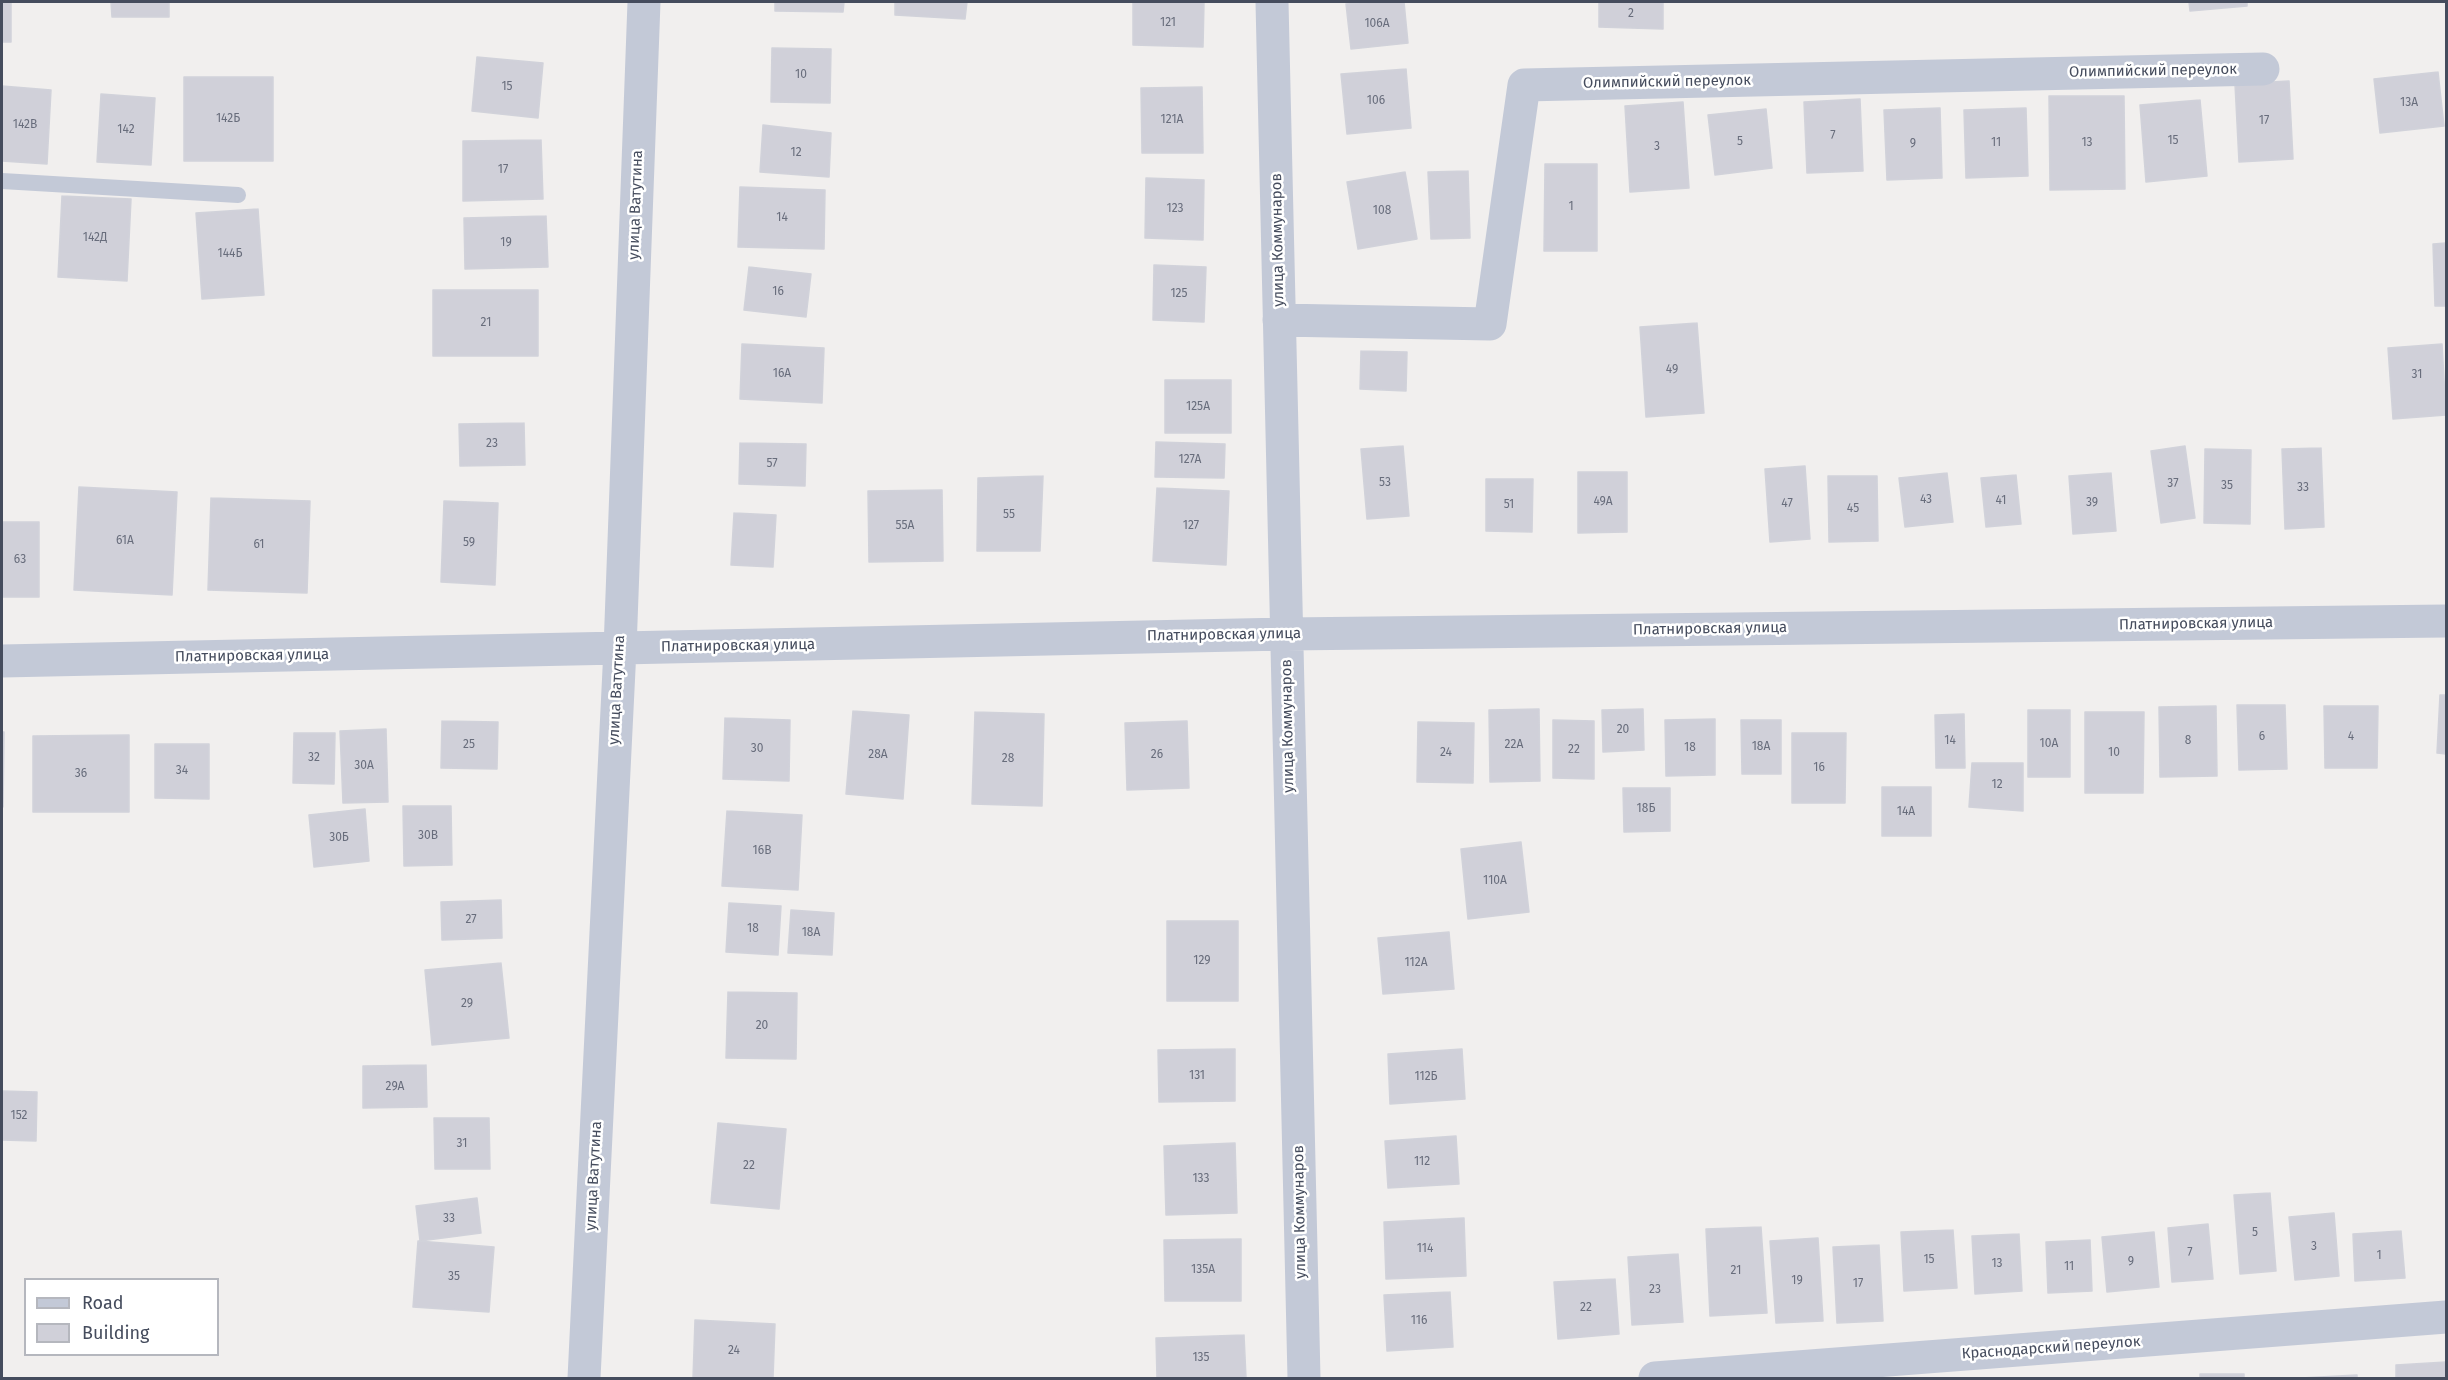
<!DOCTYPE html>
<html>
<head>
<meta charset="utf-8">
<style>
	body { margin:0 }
	#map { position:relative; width:2448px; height:1380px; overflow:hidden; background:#f1efee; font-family:"Fira Sans",sans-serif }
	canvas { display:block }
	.frame { position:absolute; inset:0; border:3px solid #454c5d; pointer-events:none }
	.legend { position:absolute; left:24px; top:1278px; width:195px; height:78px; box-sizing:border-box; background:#fff; border:2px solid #b5b7be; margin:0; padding:8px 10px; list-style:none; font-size:18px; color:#454c5d }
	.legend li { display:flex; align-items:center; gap:12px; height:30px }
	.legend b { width:30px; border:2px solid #b5b7be }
</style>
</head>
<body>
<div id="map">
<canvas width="2448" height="1380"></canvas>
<div class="frame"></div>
<ul class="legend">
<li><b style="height:8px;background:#c3c9d7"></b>Road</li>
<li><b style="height:16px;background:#d0d0d9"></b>Building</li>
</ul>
</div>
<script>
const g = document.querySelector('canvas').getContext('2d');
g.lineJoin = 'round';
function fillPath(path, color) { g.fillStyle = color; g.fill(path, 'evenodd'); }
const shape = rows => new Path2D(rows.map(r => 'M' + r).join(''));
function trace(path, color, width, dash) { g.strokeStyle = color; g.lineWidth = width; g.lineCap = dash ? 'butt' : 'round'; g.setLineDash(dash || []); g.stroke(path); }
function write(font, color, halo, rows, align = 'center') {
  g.font = font + ' "Fira Sans",sans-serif'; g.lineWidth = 5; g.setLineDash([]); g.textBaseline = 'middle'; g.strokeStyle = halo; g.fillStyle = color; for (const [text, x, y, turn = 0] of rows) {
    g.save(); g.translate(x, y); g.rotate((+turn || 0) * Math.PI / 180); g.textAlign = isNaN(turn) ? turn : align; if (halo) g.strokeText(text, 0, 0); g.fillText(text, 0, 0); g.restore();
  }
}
const building = shape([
	[2,2,11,2,11,42,2,42,2,2],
	[111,2,169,2,169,17,112,17,111,2],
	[775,2,844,2,843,12,775,11,775,2],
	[895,2,967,2,965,19,895,15,895,2],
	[1133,2,1204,2,1203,47,1133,45,1133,2],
	[1373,2,1404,2,1408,43,1351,49,1346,4,1373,2],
	[1599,2,1663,2,1663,29,1599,27,1599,2],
	[2189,2,2247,2,2247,6,2190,11,2189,2],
	[772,48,831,49,830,103,771,102,772,48],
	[477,57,543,63,538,118,472,111,477,57],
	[1406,69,1411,128,1347,134,1341,74,1406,69],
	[2438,72,2444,126,2380,133,2374,79,2438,72],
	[184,77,273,77,273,161,184,161,184,77],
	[2289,81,2293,159,2239,162,2235,84,2289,81],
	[2,86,51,90,47,164,2,161,2,86],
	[1202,87,1203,153,1142,153,1141,88,1202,87],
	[101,94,155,98,151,165,97,162,101,94],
	[2049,96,2124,96,2125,189,2050,190,2049,96],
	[1860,99,1863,171,1807,173,1804,102,1860,99],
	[2200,100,2207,176,2146,182,2140,105,2200,100],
	[1683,102,1689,188,1630,192,1625,106,1683,102],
	[1940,108,1942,178,1887,180,1884,110,1940,108],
	[2026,108,2028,176,1966,178,1964,110,2026,108],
	[1766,109,1772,168,1715,175,1708,115,1766,109],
	[763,125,831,133,829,177,760,172,763,125],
	[541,140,543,199,463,201,463,141,541,140],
	[1545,164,1597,164,1597,251,1544,251,1545,164],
	[1468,171,1470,238,1431,239,1428,172,1468,171],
	[1405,172,1417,239,1358,249,1347,182,1405,172],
	[1146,178,1204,180,1203,240,1145,238,1146,178],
	[740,187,825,190,824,249,738,247,740,187],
	[62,196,131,199,127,281,58,277,62,196],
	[258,209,264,295,202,299,196,213,258,209],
	[546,216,548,267,465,269,464,218,546,216],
	[2446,243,2446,306,2435,306,2433,244,2446,243],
	[1154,265,1206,267,1204,322,1153,320,1154,265],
	[749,267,811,274,806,317,744,310,749,267],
	[433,290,538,290,538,356,433,356,433,290],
	[1697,323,1704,413,1646,417,1640,327,1697,323],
	[742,344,824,348,822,403,740,399,742,344],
	[2442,344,2446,415,2393,419,2388,348,2442,344],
	[1361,351,1407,352,1406,391,1360,389,1361,351],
	[1165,380,1231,380,1231,433,1165,433,1165,380],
	[524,423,525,465,460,466,459,424,524,423],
	[1156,442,1225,444,1224,478,1155,477,1156,442],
	[740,443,806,444,805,486,739,484,740,443],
	[1403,446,1409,516,1367,519,1361,449,1403,446],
	[2185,446,2195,518,2161,523,2151,451,2185,446],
	[2321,448,2324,527,2285,529,2282,449,2321,448],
	[2205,449,2251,450,2250,524,2204,523,2205,449],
	[1805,466,1810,539,1770,542,1765,469,1805,466],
	[1578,472,1627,472,1627,532,1578,533,1578,472],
	[1947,473,1953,522,1905,527,1899,478,1947,473],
	[2111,473,2116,531,2073,534,2069,476,2111,473],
	[2016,475,2021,524,1986,527,1981,478,2016,475],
	[1043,476,1040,551,977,551,978,478,1043,476],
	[1828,476,1877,476,1878,541,1829,542,1828,476],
	[1486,479,1533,479,1532,532,1486,531,1486,479],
	[79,487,177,492,172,595,74,590,79,487],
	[1157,488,1229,491,1226,565,1153,561,1157,488],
	[942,490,943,561,869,562,868,491,942,490],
	[211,498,310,501,307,593,208,590,211,498],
	[444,501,498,503,495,585,441,582,444,501],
	[734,513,776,515,773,567,731,565,734,513],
	[2,522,39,522,39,597,2,597,2,522],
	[2440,695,2446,695,2446,754,2437,753,2440,695],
	[2237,705,2285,705,2287,769,2239,770,2237,705],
	[2216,706,2217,776,2160,777,2159,707,2216,706],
	[2324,706,2378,706,2377,768,2325,768,2324,706],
	[1539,709,1540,781,1490,782,1489,710,1539,709],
	[1643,709,1644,750,1603,752,1602,710,1643,709],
	[2028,710,2070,710,2070,777,2028,777,2028,710],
	[853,711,909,715,903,799,846,794,853,711],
	[975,712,1044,714,1042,806,972,804,975,712],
	[2085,712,2144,712,2143,793,2085,793,2085,712],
	[1964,714,1965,768,1936,768,1935,715,1964,714],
	[725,718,790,720,789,781,723,779,725,718],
	[1715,719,1715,775,1666,776,1665,720,1715,719],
	[1553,720,1594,721,1594,779,1553,778,1553,720],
	[1741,720,1781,720,1781,774,1742,774,1741,720],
	[442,721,498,722,497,769,441,768,442,721],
	[1187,721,1189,788,1127,790,1125,723,1187,721],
	[1418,722,1474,723,1473,783,1417,782,1418,722],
	[386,729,388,802,343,803,340,731,386,729],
	[2,732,4,732,3,807,2,807,2,732],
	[294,733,335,733,334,784,293,783,294,733],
	[1792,733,1846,733,1845,803,1792,803,1792,733],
	[129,735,129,812,33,812,33,736,129,735],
	[155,744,209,744,209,799,155,798,155,744],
	[1972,763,2023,763,2023,811,1969,807,1972,763],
	[1882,787,1931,787,1931,836,1882,836,1882,787],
	[1623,788,1670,788,1670,831,1624,832,1623,788],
	[403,806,451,806,452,865,404,866,403,806],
	[365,809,369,861,314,867,309,815,365,809],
	[727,811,802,815,798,890,722,886,727,811],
	[1521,842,1529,912,1468,919,1461,849,1521,842],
	[501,900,502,938,442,940,441,902,501,900],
	[729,903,781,906,778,955,726,952,729,903],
	[791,910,834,913,832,955,788,953,791,910],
	[1167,921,1238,921,1238,1001,1167,1001,1167,921],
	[1449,932,1454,989,1383,994,1378,938,1449,932],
	[501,963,509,1038,432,1045,425,970,501,963],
	[728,992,797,993,796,1059,726,1058,728,992],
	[1235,1049,1235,1101,1159,1102,1158,1050,1235,1049],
	[1462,1049,1465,1099,1390,1104,1388,1054,1462,1049],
	[426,1065,427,1107,363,1108,363,1066,426,1065],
	[2,1091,37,1092,36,1141,2,1140,2,1091],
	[434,1118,489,1118,490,1169,435,1169,434,1118],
	[718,1123,786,1129,779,1209,711,1203,718,1123],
	[1456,1136,1459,1184,1388,1188,1385,1141,1456,1136],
	[1235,1143,1237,1213,1166,1215,1164,1146,1235,1143],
	[2270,1193,2276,1271,2240,1274,2234,1195,2270,1193],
	[477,1198,481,1233,420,1241,416,1206,477,1198],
	[2334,1213,2339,1276,2295,1280,2289,1217,2334,1213],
	[1464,1218,1466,1276,1386,1279,1384,1222,1464,1218],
	[2208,1224,2213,1279,2172,1282,2168,1228,2208,1224],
	[1761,1227,1767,1313,1710,1316,1706,1229,1761,1227],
	[1953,1230,1957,1288,1904,1291,1901,1232,1953,1230],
	[2401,1231,2405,1278,2355,1281,2353,1234,2401,1231],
	[2154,1232,2159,1287,2107,1292,2102,1237,2154,1232],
	[2019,1234,2022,1291,1975,1294,1972,1236,2019,1234],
	[1818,1238,1823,1321,1776,1323,1770,1241,1818,1238],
	[1241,1239,1241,1301,1165,1301,1164,1240,1241,1239],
	[2090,1240,2092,1291,2048,1293,2046,1242,2090,1240],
	[418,1241,494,1247,489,1312,413,1307,418,1241],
	[1879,1245,1883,1321,1837,1323,1833,1247,1879,1245],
	[1678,1254,1683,1322,1632,1325,1628,1257,1678,1254],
	[1615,1279,1619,1334,1558,1339,1554,1282,1615,1279],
	[1450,1292,1453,1347,1387,1351,1384,1295,1450,1292],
	[695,1320,775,1324,773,1378,693,1378,695,1320],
	[1244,1335,1246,1378,1157,1378,1156,1338,1244,1335],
	[2446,1362,2446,1378,2396,1378,2396,1365,2446,1362],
	[2200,1374,2244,1374,2244,1378,2200,1378,2200,1374],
	[2357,1375,2357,1378,2301,1378,2357,1375]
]);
fillPath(building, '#d0d0d9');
trace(building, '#d1d2da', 1.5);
trace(shape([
	[2,181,238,195]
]), '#c3c9d7', 16);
trace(shape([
	[1272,2,1304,1378],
	[1279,320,1490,324,1524,85,2263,69],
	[2,661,1286,634,2446,621],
	[584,1378,620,649,644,2],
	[1655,1378,2446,1317]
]), '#c3c9d7', 33);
write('12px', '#686d7c', null, [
	["2",1631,14],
	["121",1168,23],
	["106А",1377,24],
	["10",801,75],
	["15",507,87],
	["106",1376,101],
	["13А",2409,103],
	["142Б",228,119],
	["121А",1172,120],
	["17",2264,121],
	["142В",25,125],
	["142",126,130],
	["7",1833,136],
	["15",2173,141],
	["5",1740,142],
	["11",1996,143],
	["13",2087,143],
	["9",1913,144],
	["3",1657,147],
	["12",796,153],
	["17",503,170],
	["1",1571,207],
	["123",1175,209],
	["108",1382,211],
	["14",782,218],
	["142Д",95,238],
	["19",506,243],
	["144Б",230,254],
	["16",778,292],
	["125",1179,294],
	["21",486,323],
	["49",1672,370],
	["16А",782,374],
	["31",2417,375],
	["125А",1198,407],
	["23",492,444],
	["127А",1190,460],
	["57",772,464],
	["53",1385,483],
	["37",2173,484],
	["35",2227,486],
	["33",2303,488],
	["43",1926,500],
	["41",2001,501],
	["49А",1603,502],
	["39",2092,503],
	["47",1787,504],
	["51",1509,505],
	["45",1853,509],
	["55",1009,515],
	["55А",905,526],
	["127",1191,526],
	["61А",125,541],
	["59",469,543],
	["61",259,545],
	["63",20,560],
	["20",1623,730],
	["6",2262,737],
	["4",2351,737],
	["14",1950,741],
	["8",2188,741],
	["10А",2049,744],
	["25",469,745],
	["22А",1514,745],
	["18А",1761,747],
	["18",1690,748],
	["30",757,749],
	["22",1574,750],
	["24",1446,753],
	["10",2114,753],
	["28А",878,755],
	["26",1157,755],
	["32",314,758],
	["28",1008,759],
	["30А",364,766],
	["16",1819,768],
	["34",182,771],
	["36",81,774],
	["12",1997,785],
	["18Б",1646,809],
	["14А",1906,812],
	["30В",428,836],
	["30Б",339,838],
	["16В",762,851],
	["110А",1495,881],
	["27",471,920],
	["18",753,929],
	["18А",811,933],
	["129",1202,961],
	["112А",1416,963],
	["29",467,1004],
	["20",762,1026],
	["131",1197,1076],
	["112Б",1426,1077],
	["29А",395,1087],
	["152",19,1116],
	["31",462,1144],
	["112",1422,1162],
	["22",749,1166],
	["133",1201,1179],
	["33",449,1219],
	["5",2255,1233],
	["3",2314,1247],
	["114",1425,1249],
	["7",2190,1253],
	["1",2379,1256],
	["15",1929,1260],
	["9",2131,1262],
	["13",1997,1264],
	["11",2069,1267],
	["135А",1203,1270],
	["21",1736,1271],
	["35",454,1277],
	["19",1797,1281],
	["17",1858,1284],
	["23",1655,1290],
	["22",1586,1308],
	["116",1419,1321],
	["24",734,1351],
	["135",1201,1358]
]);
write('15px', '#454c5d', '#fff', [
	["Олимпийский переулок",2153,71,-1],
	["Олимпийский переулок",1667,82,-1],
	["улица Ватутина",636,205,-88],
	["улица Коммунаров",1278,240,-91],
	["Платнировская улица",2196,624,-1],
	["Платнировская улица",1710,629,-1],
	["Платнировская улица",1224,635,-1],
	["Платнировская улица",738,646,-1],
	["Платнировская улица",252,656,-1],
	["улица Ватутина",617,690,-87],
	["улица Коммунаров",1288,726,-91],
	["улица Ватутина",594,1176,-87],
	["улица Коммунаров",1300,1212,-91],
	["Краснодарский переулок",2051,1348,-4]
]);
</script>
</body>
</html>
